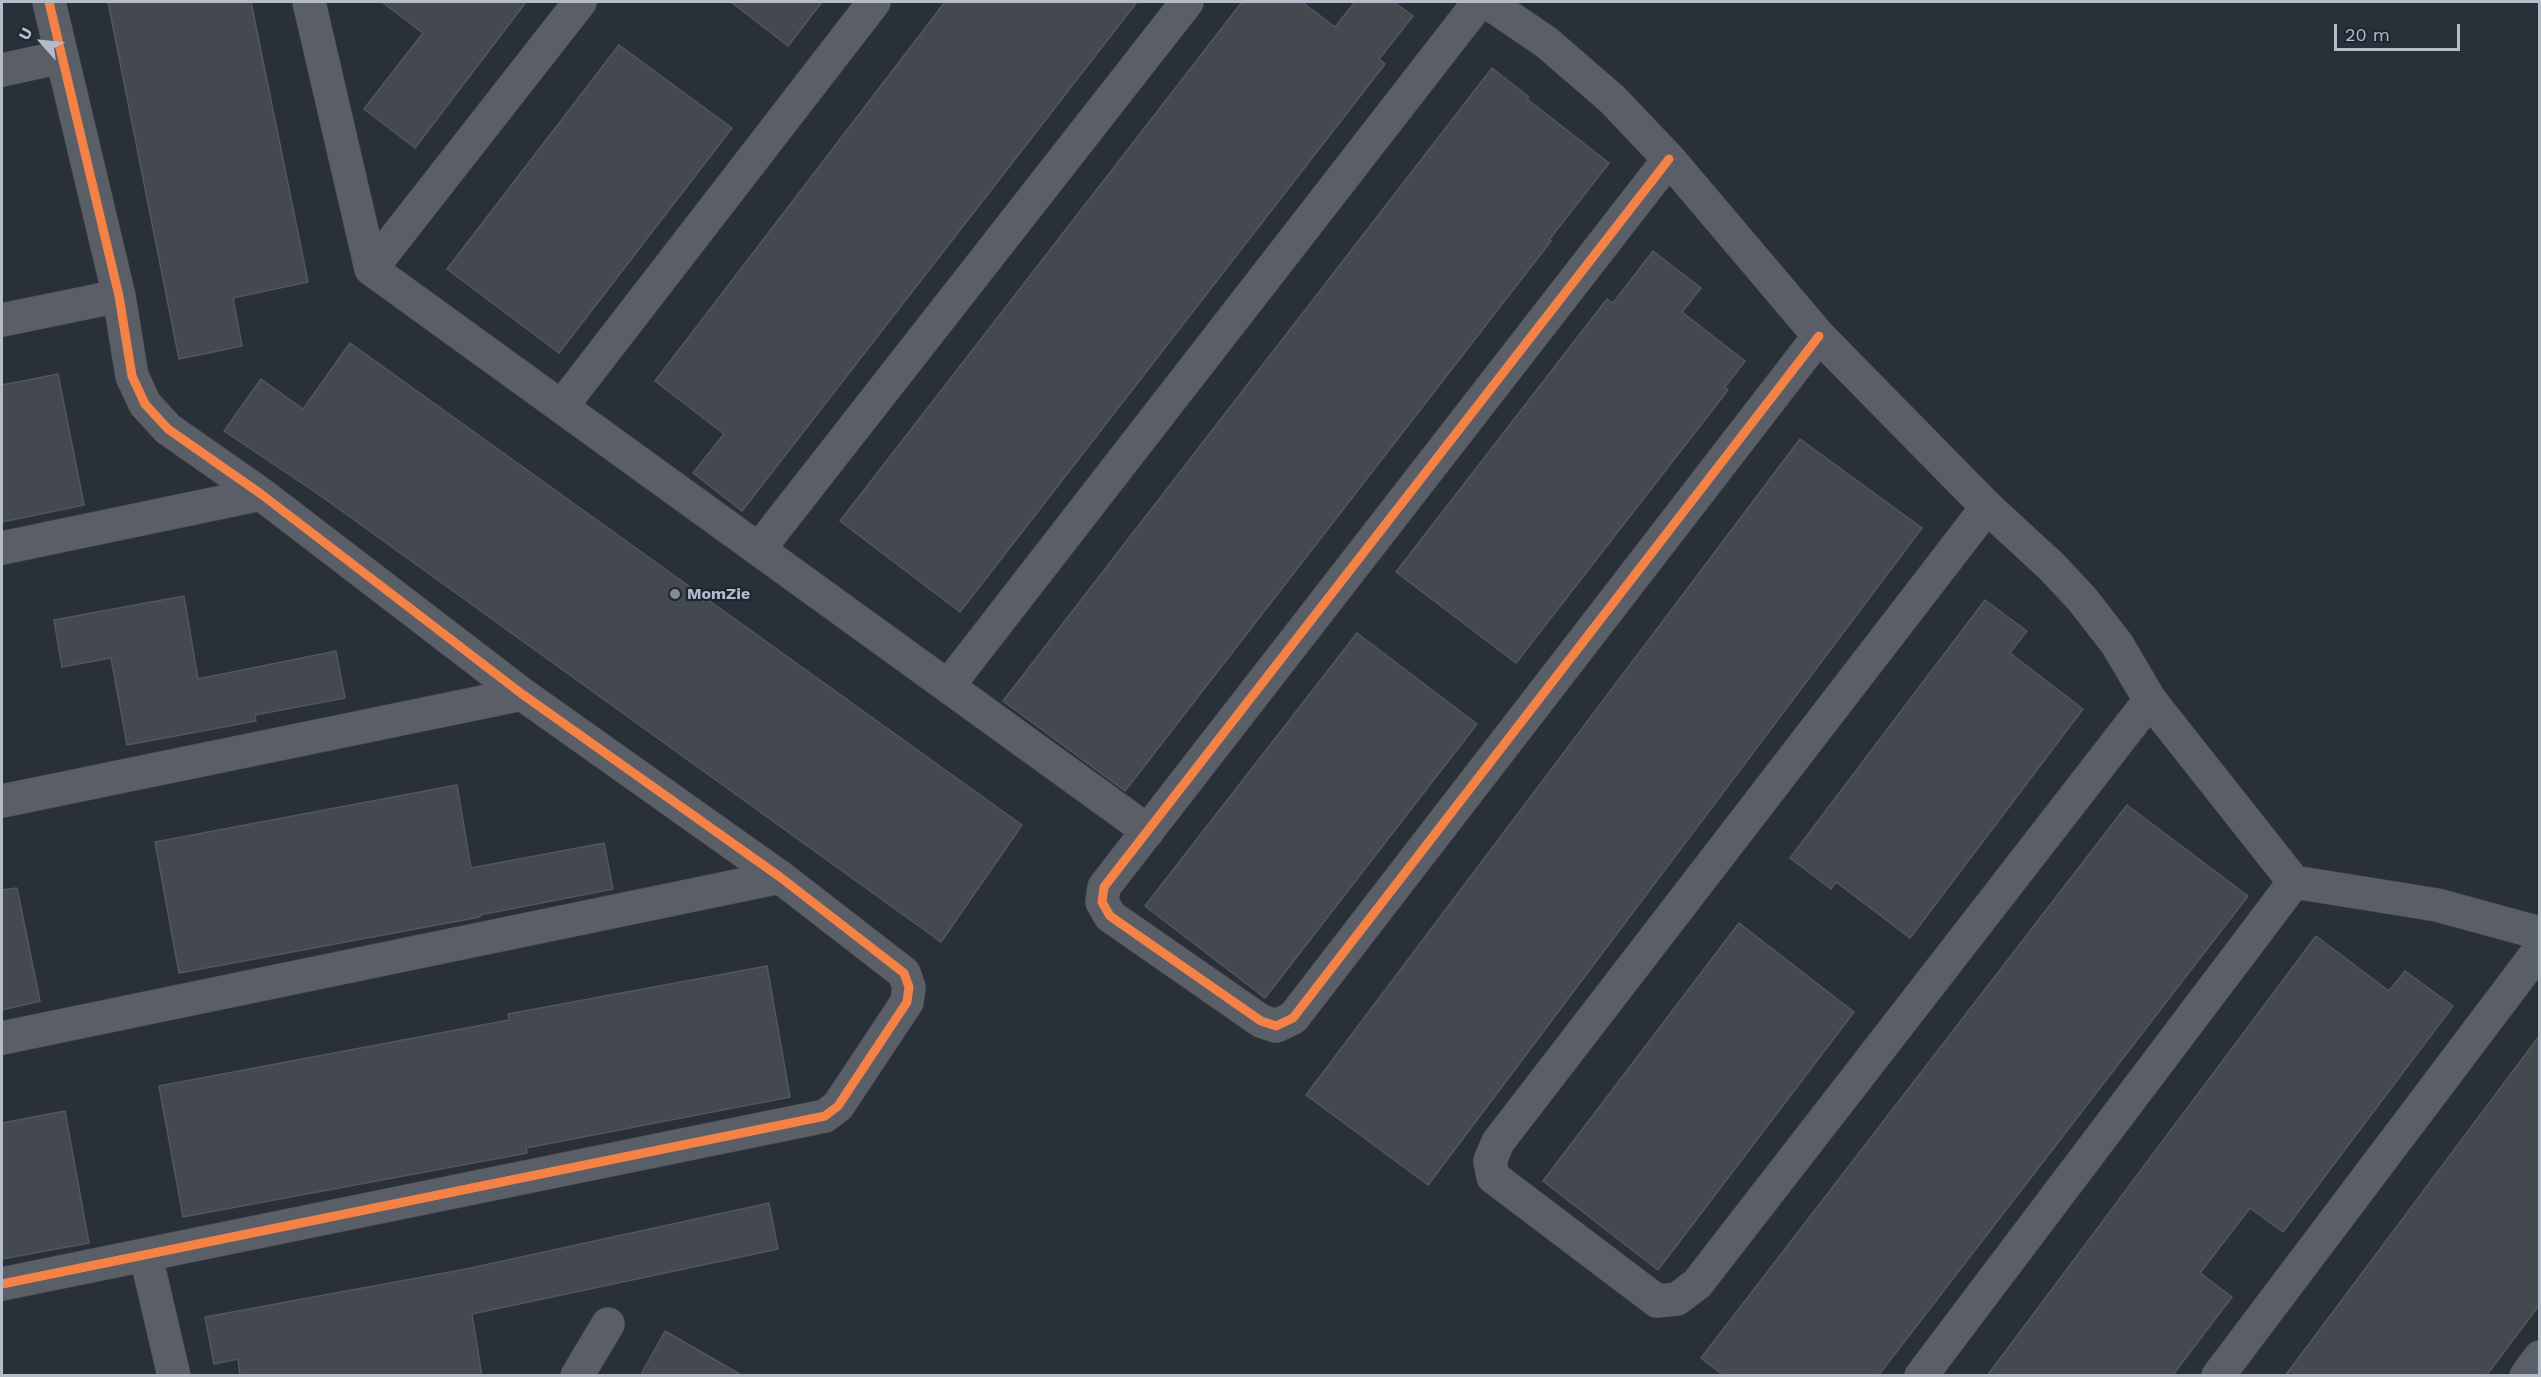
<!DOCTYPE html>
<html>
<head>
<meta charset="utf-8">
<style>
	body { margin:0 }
	#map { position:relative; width:2541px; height:1377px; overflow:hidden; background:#2a3038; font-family:"Work Sans",sans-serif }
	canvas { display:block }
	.frame { position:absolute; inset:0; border:3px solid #b4bcc9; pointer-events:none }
	.north { position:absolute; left:12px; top:12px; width:60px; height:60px; -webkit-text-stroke:4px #1d2633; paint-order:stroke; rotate:297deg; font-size:16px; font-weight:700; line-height:24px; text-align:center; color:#b4bcc9 }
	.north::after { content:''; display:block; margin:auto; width:21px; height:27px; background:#b4bcc9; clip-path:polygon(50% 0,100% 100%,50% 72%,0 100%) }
	.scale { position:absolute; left:2334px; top:24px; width:126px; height:27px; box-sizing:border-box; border:3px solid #b4bcc9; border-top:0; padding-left:8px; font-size:18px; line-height:21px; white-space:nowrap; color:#b4bcc9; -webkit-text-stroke:4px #1d2633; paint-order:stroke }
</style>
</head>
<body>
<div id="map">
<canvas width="2541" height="1377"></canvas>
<div class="frame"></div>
<div class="north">U</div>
<div class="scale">20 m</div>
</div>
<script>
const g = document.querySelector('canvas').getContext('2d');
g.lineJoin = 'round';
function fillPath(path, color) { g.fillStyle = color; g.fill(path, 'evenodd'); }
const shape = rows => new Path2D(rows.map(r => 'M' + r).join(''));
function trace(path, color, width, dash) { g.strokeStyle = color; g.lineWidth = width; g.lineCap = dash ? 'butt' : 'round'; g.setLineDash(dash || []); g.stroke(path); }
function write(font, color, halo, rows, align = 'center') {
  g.font = font + ' "Work Sans",sans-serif'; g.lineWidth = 4.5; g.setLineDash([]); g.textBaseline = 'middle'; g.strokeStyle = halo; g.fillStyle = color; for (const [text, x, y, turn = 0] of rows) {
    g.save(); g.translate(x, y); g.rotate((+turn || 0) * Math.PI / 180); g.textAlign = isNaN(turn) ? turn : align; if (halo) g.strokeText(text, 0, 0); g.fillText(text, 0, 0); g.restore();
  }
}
const building = shape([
	[108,2,251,2,308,282,233,298,242,346,179,359,108,2],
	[382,2,526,2,415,148,364,109,423,33,382,2],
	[731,2,822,2,788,46,731,2],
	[945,2,1137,2,742,511,693,473,724,434,655,381,945,2],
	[1242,2,1302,2,1335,27,1355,2,1394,2,1413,16,1379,59,1385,64,960,612,840,521,1242,2],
	[619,45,732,128,559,353,447,269,619,45],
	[1492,68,1529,97,1527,99,1609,163,1549,240,1551,241,1125,791,1003,701,1492,68],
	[1653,251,1701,288,1682,312,1745,361,1725,387,1728,390,1516,663,1396,572,1607,299,1613,303,1653,251],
	[350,343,1022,825,941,942,321,496,224,431,261,379,303,409,350,343],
	[58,374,84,505,2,522,2,385,58,374],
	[1800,439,1922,528,1428,1185,1306,1095,1800,439],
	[184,596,198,679,336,651,345,698,255,715,256,721,127,745,111,658,62,667,54,620,184,596],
	[1985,600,2027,631,2010,653,2083,709,1910,938,1836,882,1831,889,1790,858,1985,600],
	[1357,633,1477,724,1265,998,1145,906,1357,633],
	[457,785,471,868,604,843,613,889,480,915,480,917,179,973,155,842,457,785],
	[2127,805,2248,896,1878,1376,1724,1376,1701,1358,2127,805],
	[17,888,40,1001,2,1010,2,890,17,888],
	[1739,923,1854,1012,1658,1270,1543,1181,1739,923],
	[2316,936,2389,991,2405,971,2453,1006,2283,1232,2250,1208,2200,1273,2232,1297,2172,1376,1987,1376,2316,936],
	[767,966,790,1097,526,1148,527,1153,183,1217,159,1086,509,1020,508,1014,767,966],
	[2540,1035,2540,1304,2486,1376,2285,1376,2540,1035],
	[65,1111,89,1243,2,1259,2,1123,65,1111],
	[769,1203,778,1249,472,1314,482,1376,240,1376,238,1359,214,1364,205,1317,466,1269,769,1203],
	[665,1331,743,1376,640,1376,665,1331]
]);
fillPath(building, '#444950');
trace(building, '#52575f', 1.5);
const minor = shape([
	[309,2,371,269,1148,831],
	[1487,2,1546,42,1612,99,1669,159,1819,336,1987,507,2051,566,2082,599,2117,644,2150,700,2294,882,2437,905,2540,933],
	[2,70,62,57],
	[1669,159,1104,887,1102,902,1110,916,1261,1021,1276,1026,1293,1018,1819,336],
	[371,269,580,2],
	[2,320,119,296],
	[562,406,874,2],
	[1987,507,1498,1142,1490,1161,1493,1177,1657,1301,1677,1299,1697,1284,2150,700],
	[2,548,261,494],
	[759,549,1187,2],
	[948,686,1479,2],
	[2,801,522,694],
	[2,1038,780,877],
	[146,1256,174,1376],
	[2,1284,825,1116,838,1106,907,1002,909,987,904,973,780,877,522,694,261,494,168,429,145,404,132,376,119,296,49,2],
	[577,1376,608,1324],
	[1921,1376,2294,882],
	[2218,1376,2540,949],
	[2526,1376,2540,1357]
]);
trace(minor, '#484c53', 34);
trace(minor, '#5a5e66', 33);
trace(shape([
	[1669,159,1104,887,1102,902,1110,916,1261,1021,1276,1026,1293,1018,1819,336],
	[2,1284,825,1116,838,1106,907,1002,909,987,904,973,780,877,522,694,261,494,168,429,145,404,132,376,119,296,49,2]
]), '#f48246', 9);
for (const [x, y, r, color] of [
	[675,594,6,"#848b96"]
]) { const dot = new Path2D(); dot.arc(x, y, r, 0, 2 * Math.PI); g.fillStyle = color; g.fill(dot); trace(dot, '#1d2633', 2); }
write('bold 16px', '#b4bcc9', '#1d2633', [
	["MomZie",687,594]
], 'left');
</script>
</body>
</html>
